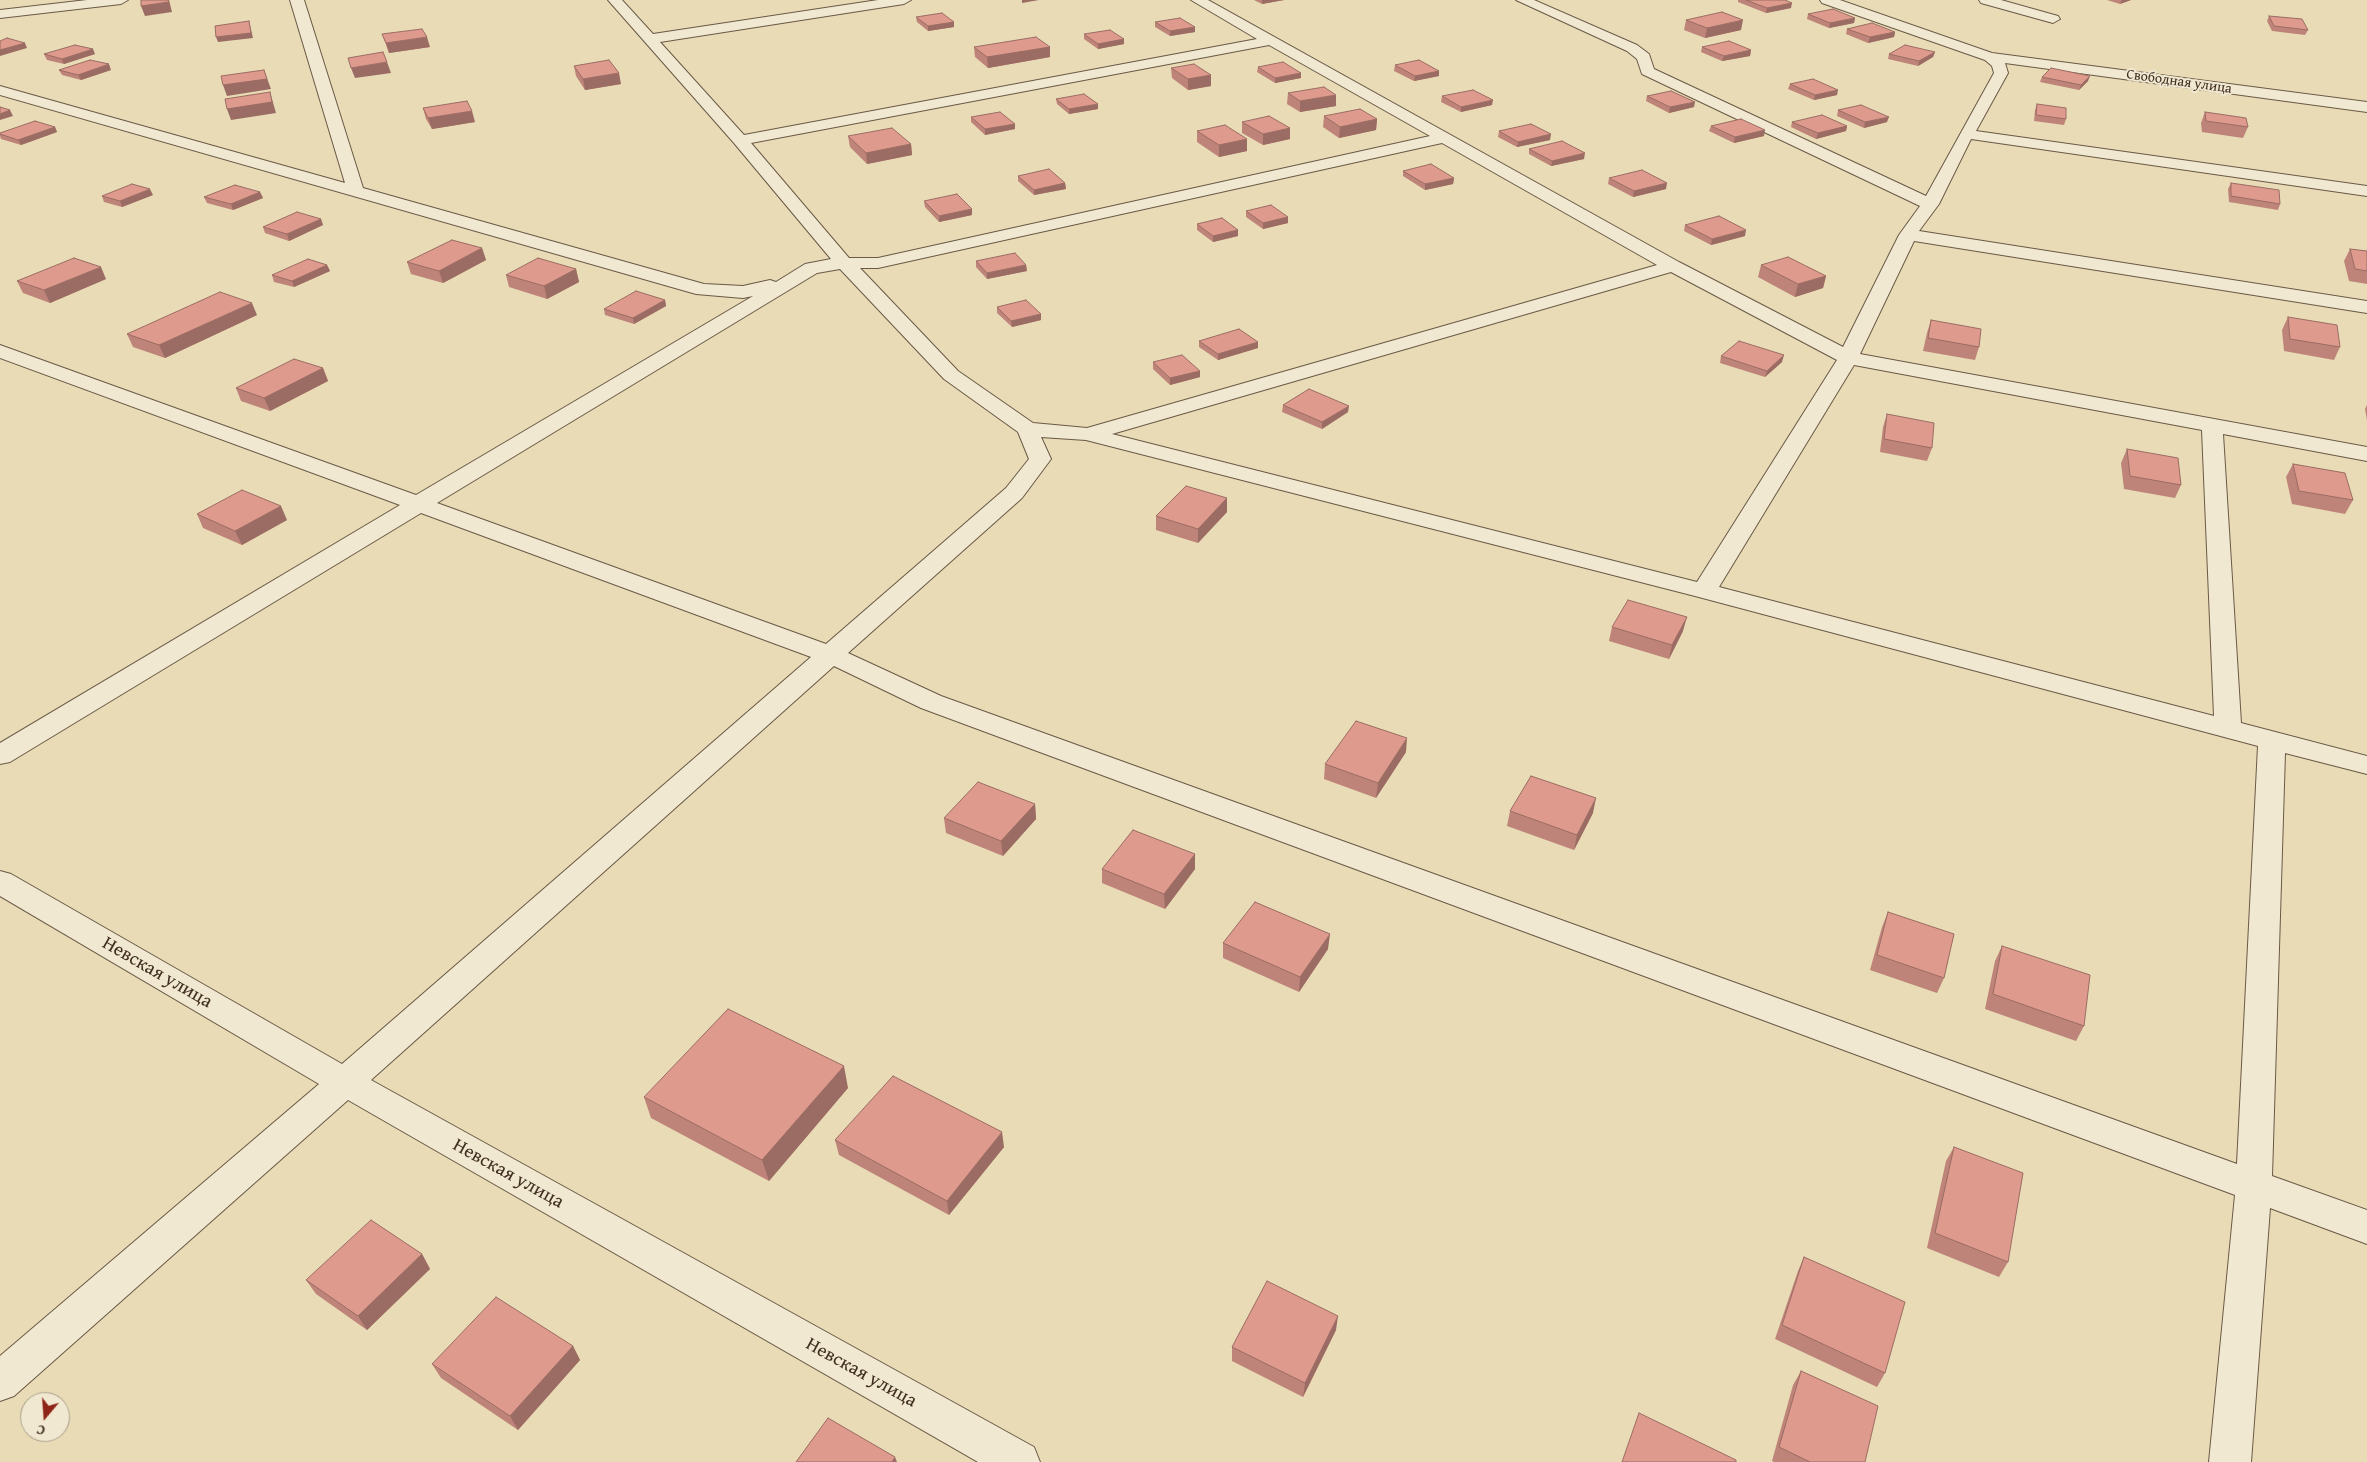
<!DOCTYPE html>
<html>
<head>
<meta charset="utf-8">
<style>
	body { margin:0 }
	#map { position:relative; width:2367px; height:1462px; overflow:hidden; background:#e8dbb6; font-family:"Gentium Book Plus",serif }
	canvas { display:block }
	.north { position:absolute; left:20px; top:1392px; width:50px; height:50px; box-sizing:border-box; background:#f0e8d0; border:1px solid #aa9e8a; border-radius:50%; rotate:198deg; font-size:14px; font-weight:700; line-height:20px; text-align:center; color:#402e20 }
	.north::after { content:''; display:block; margin:auto; width:18px; height:22px; background:#8f2418; clip-path:polygon(50% 0,100% 100%,50% 72%,0 100%) }
</style>
</head>
<body>
<div id="map">
<canvas width="2367" height="1462"></canvas>
<div class="north">С</div>
</div>
<script>
const g = document.querySelector('canvas').getContext('2d');
g.lineJoin = 'round';
const shape = rows => new Path2D(rows.map(r => 'M' + r).join(''));
function trace(path, color, width, dash) { g.strokeStyle = color; g.lineWidth = width; g.lineCap = dash ? 'butt' : 'round'; g.setLineDash(dash || []); g.stroke(path); }
function fillPath(path, color) { g.fillStyle = color; g.fill(path, 'evenodd'); }
function write(font, color, halo, rows, align = 'center') {
  g.font = font + ' "Gentium Book Plus",serif'; g.lineWidth = 4; g.setLineDash([]); g.textBaseline = 'middle'; g.strokeStyle = halo; g.fillStyle = color; for (const [text, x, y, turn = 0] of rows) {
    g.save(); g.translate(x, y); g.rotate((+turn || 0) * Math.PI / 180); g.textAlign = isNaN(turn) ? turn : align; if (halo) g.strokeText(text, 0, 0); g.fillText(text, 0, 0); g.restore();
  }
}
const minor = shape([
	[87,0,128,0,121,4,0,18,0,10,87,0],
	[290,0,304,0,363,188,704,284,743,286,770,280,776,282,805,264,831,259,734,143,608,0,622,0,653,34,878,0,911,0,904,4,660,42,744,135,1257,39,1191,0,1208,0,1679,262,1843,347,1899,235,1920,206,1642,74,1637,59,1627,51,1516,0,1534,0,1637,45,1649,54,1654,69,1926,196,1994,73,1992,66,1985,60,1822,3,1820,0,1840,0,1992,53,2367,102,2367,112,2005,63,2008,73,1976,131,2367,186,2367,196,1971,139,1939,204,1919,231,2367,301,2367,313,1914,241,1860,354,2367,447,2367,461,2223,434,2241,723,2367,756,2367,774,2285,753,2272,1176,2367,1210,2367,1244,2270,1208,2251,1462,2209,1462,2235,1195,921,708,834,666,371,1080,1034,1447,1040,1462,978,1462,348,1100,14,1396,0,1401,0,1356,319,1084,0,896,0,871,11,874,342,1064,811,657,421,513,10,762,0,764,0,743,400,505,0,358,0,345,416,495,753,296,743,298,696,294,0,95,0,86,345,183,290,0],
	[1269,45,1430,136,878,258,849,258,751,143,1269,45],
	[1442,143,1657,265,1087,428,1033,423,958,371,860,268,878,268,1442,143],
	[840,269,944,379,1018,432,1029,459,1006,488,826,644,437,503,817,273,840,269],
	[1671,272,1837,360,1697,582,1112,434,1671,272],
	[1854,365,2202,430,2214,716,1719,587,1854,365],
	[1041,437,1086,440,1695,596,2258,746,2237,1164,941,696,848,653,1022,498,1051,459,1041,437],
	[1979,0,2001,0,2058,16,2060,19,2053,23,1981,3,1979,0]
]);
trace(minor, '#6a5946', 2);
fillPath(minor, '#f0e8d0');
fillPath(shape([
	[1254,0,1284,0,1262,4],
	[1738,0,1785,0,1791,8,1766,13,1738,2],
	[2107,0,2131,0,2120,4],
	[1808,14,1855,18,1854,23,1829,28,1807,19],
	[2269,16,2308,30,2305,35,2272,31,2267,21],
	[916,17,954,22,954,27,928,31,917,22],
	[1686,20,1741,30,1705,38,1684,30],
	[1155,22,1195,27,1195,32,1170,36,1155,27],
	[1847,29,1895,32,1894,37,1868,43,1846,34],
	[382,34,430,47,389,53],
	[1084,34,1124,39,1124,44,1098,49,1084,39],
	[974,47,1050,47,1050,57,988,68,975,57],
	[1702,47,1751,50,1750,56,1722,61,1701,52],
	[1935,52,1933,57,1918,66,1888,59,1889,54],
	[44,54,95,54,64,64,47,60],
	[1395,65,1439,71,1439,76,1414,81,1394,71],
	[574,66,621,84,585,90,576,76],
	[1258,67,1301,73,1301,78,1275,83,1257,72],
	[1171,68,1211,75,1211,86,1188,90,1172,78],
	[59,70,111,70,81,80,62,75],
	[2042,77,2088,81,2079,90,2040,82],
	[1790,84,1837,95,1814,100,1788,89],
	[1288,93,1336,106,1300,112,1287,104],
	[1442,96,1492,105,1461,112,1441,102],
	[1647,96,1694,107,1669,113,1646,101],
	[1056,99,1098,109,1069,114,1057,104],
	[2037,104,2066,119,2064,125,2034,121,2035,110],
	[423,108,475,122,432,129,426,119],
	[1838,110,1887,122,1864,128,1837,116],
	[2205,112,2248,127,2243,138,2202,132,2201,123],
	[1324,116,1377,119,1376,130,1339,138,1323,127],
	[971,117,1015,124,1015,129,985,135,971,122],
	[1242,122,1290,139,1263,145,1242,133],
	[1792,122,1847,126,1846,131,1816,139,1791,127],
	[1711,126,1764,136,1734,143,1709,131],
	[55,127,57,132,21,145,1,139,0,136,0,133],
	[1197,131,1247,151,1219,157,1197,142],
	[1499,131,1550,140,1517,147,1498,137],
	[848,136,911,144,912,155,867,164,850,147],
	[1529,149,1584,159,1551,166,1529,154],
	[1403,171,1454,178,1453,184,1425,190,1403,176],
	[1018,176,1065,183,1066,189,1034,195,1018,181],
	[1609,178,1666,189,1633,197,1608,184],
	[2231,183,2280,204,2278,210,2229,202,2228,189],
	[260,192,263,198,233,210,207,203,204,197],
	[153,195,122,207,104,202,102,196],
	[924,201,972,209,972,215,939,222,925,207],
	[1246,211,1288,217,1288,223,1263,229,1246,217],
	[321,219,323,225,289,241,265,233,263,227],
	[1197,224,1238,230,1238,236,1213,242,1197,230],
	[1685,225,1745,236,1711,245,1684,231],
	[482,248,486,260,443,283,411,274,407,262],
	[2350,249,2367,251,2367,284,2349,281,2344,261],
	[976,261,1026,265,1027,271,987,279,976,267],
	[327,265,330,271,294,287,274,282,272,275],
	[1761,265,1826,276,1823,288,1795,297,1758,277],
	[576,269,579,282,547,299,509,287,506,275],
	[106,279,50,303,23,293,17,281],
	[665,300,666,306,634,324,605,315,604,309],
	[997,307,1041,320,1012,327,997,313],
	[257,315,165,358,133,347,127,334],
	[2288,317,2340,347,2334,360,2284,351,2282,330],
	[1931,320,1979,347,1975,360,1923,351,1927,333],
	[1199,341,1258,348,1218,360,1199,347],
	[1721,356,1782,362,1765,377,1720,363],
	[1153,362,1200,371,1200,377,1170,385,1153,369],
	[323,368,328,381,270,411,241,401,236,388],
	[1283,405,1348,412,1322,429,1282,412],
	[2367,405,2367,420,2365,409],
	[1887,414,1932,448,1927,461,1880,452,1883,427],
	[2127,449,2181,485,2175,498,2124,489,2121,463],
	[2293,464,2353,500,2345,514,2292,504,2286,477],
	[1227,498,1227,512,1198,543,1156,530,1156,516],
	[197,514,287,520,242,545,203,528],
	[1612,627,1683,631,1669,659,1609,641],
	[1406,752,1376,798,1324,779,1325,764],
	[1035,804,1036,819,1003,856,946,833,944,818],
	[1510,811,1593,813,1574,850,1507,826],
	[1195,854,1195,869,1165,909,1102,883,1102,869],
	[1888,912,1944,978,1937,993,1870,970,1882,927],
	[1223,943,1328,949,1299,992,1223,958],
	[2002,946,2084,1026,2076,1041,1985,1009,1995,961],
	[848,1088,769,1181,651,1118,644,1097],
	[835,1140,1004,1147,949,1215,839,1155],
	[1954,1147,2008,1262,1999,1277,1927,1248,1946,1161],
	[422,1254,430,1269,367,1330,316,1294,306,1280],
	[1804,1257,1885,1373,1877,1387,1775,1339,1798,1271],
	[1336,1330,1303,1397,1232,1361,1232,1347],
	[573,1346,580,1360,518,1430,441,1378,432,1364],
	[1801,1371,1865,1462,1774,1462,1772,1461,1793,1385]
]), '#bf8479');
fillPath(shape([
	[169,0,172,12,145,16,141,6],
	[1022,0,1039,0,1022,3],
	[1262,0,1284,0,1262,4],
	[2122,0,2131,0,2120,4],
	[1792,3,1791,8,1766,13,1767,8],
	[1855,18,1854,23,1829,28,1830,23],
	[1743,20,1741,30,1705,38,1707,28],
	[249,21,253,38,218,42,216,37],
	[954,22,954,27,928,31,928,26],
	[1195,27,1195,32,1170,36,1170,31],
	[1895,32,1894,37,1868,43,1870,37],
	[427,37,430,47,389,53,386,43],
	[1124,39,1124,44,1098,49,1098,44],
	[25,43,27,48,0,56,0,50],
	[1050,47,1050,57,988,68,987,57],
	[93,49,95,54,64,64,62,59],
	[1751,50,1750,56,1722,61,1724,56],
	[1935,52,1933,57,1918,66,1919,61],
	[387,62,391,73,355,78,351,68],
	[109,64,111,70,81,80,78,75],
	[264,70,271,89,227,96,223,85],
	[1439,71,1439,76,1414,81,1415,76],
	[619,73,621,84,585,90,583,79],
	[1301,73,1301,78,1275,83,1275,78],
	[1211,75,1211,86,1188,90,1188,79],
	[2090,76,2088,81,2079,90,2081,85],
	[1838,90,1837,95,1814,100,1815,95],
	[270,92,276,113,231,120,227,109],
	[1336,95,1336,106,1300,112,1300,101],
	[1493,100,1492,105,1461,112,1461,107],
	[1695,102,1694,107,1669,113,1670,107],
	[1098,104,1098,109,1069,114,1069,109],
	[10,110,13,116,0,120,0,114],
	[472,111,475,122,432,129,428,118],
	[1889,117,1887,122,1864,128,1865,122],
	[1377,119,1376,130,1339,138,1340,127],
	[1015,124,1015,129,985,135,985,129],
	[1847,126,1846,131,1816,139,1818,133],
	[55,127,57,132,21,145,18,140],
	[1290,128,1290,139,1263,145,1263,134],
	[1765,130,1764,136,1734,143,1735,137],
	[1551,134,1550,140,1517,147,1518,142],
	[1247,139,1247,151,1219,157,1219,145],
	[911,144,912,155,867,164,866,153],
	[1585,153,1584,159,1551,166,1552,161],
	[1454,178,1453,184,1425,190,1425,184],
	[1065,183,1066,189,1034,195,1034,190],
	[1667,183,1666,189,1633,197,1634,191],
	[150,189,153,195,122,207,120,201],
	[260,192,263,198,233,210,231,204],
	[972,209,972,215,939,222,939,216],
	[1288,217,1288,223,1263,229,1263,223],
	[321,219,323,225,289,241,287,234],
	[1238,230,1238,236,1213,242,1213,236],
	[1746,230,1745,236,1711,245,1712,239],
	[482,248,486,260,443,283,439,271],
	[327,265,330,271,294,287,292,281],
	[1026,265,1027,271,987,279,987,273],
	[101,267,106,279,50,303,44,290],
	[576,269,579,282,547,299,544,286],
	[1826,276,1823,288,1795,297,1798,284],
	[665,300,666,306,634,324,633,318],
	[252,303,257,315,165,358,159,345],
	[1041,314,1041,320,1012,327,1011,321],
	[1258,342,1258,348,1218,360,1218,354],
	[1784,355,1782,362,1765,377,1767,371],
	[323,368,328,381,270,411,264,398],
	[1200,371,1200,377,1170,385,1170,378],
	[1349,406,1348,412,1322,429,1322,422],
	[1227,498,1227,512,1198,543,1198,529],
	[281,506,287,520,242,545,235,531],
	[1687,617,1683,631,1669,659,1672,645],
	[1407,738,1406,752,1376,798,1378,783],
	[1596,798,1593,813,1574,850,1577,835],
	[1035,804,1036,819,1003,856,1001,841],
	[1195,854,1195,869,1165,909,1164,894],
	[1330,934,1328,949,1299,992,1300,977],
	[844,1066,848,1088,769,1181,762,1160],
	[1002,1132,1004,1147,949,1215,947,1201],
	[422,1254,430,1269,367,1330,358,1316],
	[1338,1316,1336,1330,1303,1397,1305,1383],
	[573,1346,580,1360,518,1430,510,1416],
	[895,1457,897,1462,892,1462]
]), '#9b6c63');
const building = shape([
	[141,0,168,0,169,2,141,6,141,0],
	[1746,0,1785,0,1792,3,1767,8,1746,0],
	[1833,9,1855,18,1830,23,1808,14,1833,9],
	[1722,12,1743,20,1707,28,1686,20,1722,12],
	[942,13,954,22,928,26,916,17,942,13],
	[2269,16,2302,19,2308,30,2274,26,2269,16],
	[1180,18,1195,27,1170,31,1155,22,1180,18],
	[249,21,251,33,216,37,215,26,249,21],
	[1872,23,1895,32,1870,37,1847,29,1872,23],
	[422,29,427,37,386,43,382,34,422,29],
	[1110,30,1124,39,1098,44,1084,34,1110,30],
	[1036,37,1050,47,987,57,974,47,1036,37],
	[7,38,25,43,0,50,0,41,7,38],
	[1729,41,1751,50,1724,56,1702,47,1729,41],
	[75,45,93,49,62,59,44,54,75,45],
	[1905,45,1935,52,1919,61,1889,54,1905,45],
	[383,52,387,62,351,68,348,58,383,52],
	[90,60,109,64,78,75,59,70,90,60],
	[609,60,619,73,583,79,574,66,609,60],
	[1419,60,1439,71,1415,76,1395,65,1419,60],
	[1283,62,1301,73,1275,78,1258,67,1283,62],
	[1194,64,1211,75,1188,79,1171,68,1194,64],
	[2051,68,2090,76,2081,85,2042,77,2051,68],
	[264,70,267,79,223,85,221,76,264,70],
	[1813,79,1838,90,1815,95,1790,84,1813,79],
	[1324,87,1336,95,1300,101,1288,93,1324,87],
	[1473,90,1493,100,1461,107,1442,96,1473,90],
	[1671,91,1695,102,1670,107,1647,96,1671,91],
	[270,92,272,102,227,109,225,99,270,92],
	[1084,94,1098,104,1069,109,1056,99,1084,94],
	[467,101,472,111,428,118,423,108,467,101],
	[2037,104,2066,108,2066,119,2036,115,2037,104],
	[1861,105,1889,117,1865,122,1838,110,1861,105],
	[0,107,10,110,0,114,0,107],
	[1360,109,1377,119,1340,127,1324,116,1360,109],
	[1000,112,1015,124,985,129,971,117,1000,112],
	[2205,112,2246,118,2248,127,2206,121,2205,112],
	[1822,115,1847,126,1818,133,1792,122,1822,115],
	[1269,116,1290,128,1263,134,1242,122,1269,116],
	[1741,119,1765,130,1735,137,1711,126,1741,119],
	[35,121,55,127,18,140,0,134,0,133,35,121],
	[1531,124,1551,134,1518,142,1499,131,1531,124],
	[1225,125,1247,139,1219,145,1197,131,1225,125],
	[892,128,911,144,866,153,848,136,892,128],
	[1562,141,1585,153,1552,161,1529,149,1562,141],
	[1431,164,1454,178,1425,184,1403,171,1431,164],
	[1049,169,1065,183,1034,190,1018,176,1049,169],
	[1642,170,1667,183,1634,191,1609,178,1642,170],
	[2231,183,2279,190,2280,204,2231,196,2231,183],
	[132,184,150,189,120,201,102,196,132,184],
	[235,185,260,192,231,204,204,197,235,185],
	[957,194,972,209,939,216,924,201,957,194],
	[1271,205,1288,217,1263,223,1246,211,1271,205],
	[297,212,321,219,287,234,263,227,297,212],
	[1719,216,1746,230,1712,239,1685,225,1719,216],
	[1222,218,1238,230,1213,236,1197,224,1222,218],
	[452,240,482,248,439,271,407,262,452,240],
	[2350,249,2367,251,2367,271,2355,269,2350,249],
	[1015,253,1026,265,987,273,976,261,1015,253],
	[1788,257,1826,276,1798,284,1761,265,1788,257],
	[74,258,101,267,44,290,17,281,74,258],
	[538,258,576,269,544,286,506,275,538,258],
	[308,259,327,265,292,281,272,275,308,259],
	[636,291,665,300,633,318,604,309,636,291],
	[220,292,252,303,159,345,127,334,220,292],
	[1026,300,1041,314,1011,321,997,307,1026,300],
	[2288,317,2337,325,2340,347,2290,339,2288,317],
	[1931,320,1981,329,1979,347,1928,338,1931,320],
	[1239,329,1258,342,1218,354,1199,341,1239,329],
	[1739,341,1784,355,1767,371,1721,356,1739,341],
	[1182,355,1200,371,1170,378,1153,362,1182,355],
	[294,359,323,368,264,398,236,388,294,359],
	[1309,389,1349,406,1322,422,1283,405,1309,389],
	[1887,414,1934,423,1932,448,1884,439,1887,414],
	[2127,449,2178,458,2181,485,2130,476,2127,449],
	[2293,464,2345,473,2353,500,2299,491,2293,464],
	[1186,486,1227,498,1198,529,1156,516,1186,486],
	[242,490,281,506,235,531,197,514,242,490],
	[1628,600,1687,617,1672,645,1612,627,1628,600],
	[1356,721,1407,738,1378,783,1325,764,1356,721],
	[1531,776,1596,798,1577,835,1510,811,1531,776],
	[978,782,1035,804,1001,841,944,818,978,782],
	[1133,830,1195,854,1164,894,1102,869,1133,830],
	[1255,902,1330,934,1300,977,1223,943,1255,902],
	[1888,912,1954,934,1944,978,1877,955,1888,912],
	[2002,946,2090,975,2084,1026,1993,994,2002,946],
	[728,1009,844,1066,762,1160,644,1097,728,1009],
	[893,1076,1002,1132,947,1201,835,1140,893,1076],
	[1954,1147,2023,1173,2008,1262,1935,1233,1954,1147],
	[371,1220,422,1254,358,1316,306,1280,371,1220],
	[1804,1257,1905,1302,1885,1373,1782,1325,1804,1257],
	[1267,1281,1338,1316,1305,1383,1232,1347,1267,1281],
	[496,1297,573,1346,510,1416,432,1364,496,1297],
	[1801,1371,1878,1406,1865,1462,1810,1462,1779,1447,1801,1371],
	[1639,1413,1736,1460,1736,1462,1622,1462,1639,1413],
	[828,1418,895,1457,892,1462,796,1462,828,1418]
]);
fillPath(building, '#de9a8d');
trace(building, '#9b6c63', 1);
write('14px', '#402e20', '#f0e8d0', [
	["Свободная улица",2179,82,8]
]);
write('19px', '#402e20', '#f0e8d0', [
	["Невская улица",157,973,30],
	["Невская улица",508,1174,29],
	["Невская улица",861,1373,29]
]);
</script>
</body>
</html>
